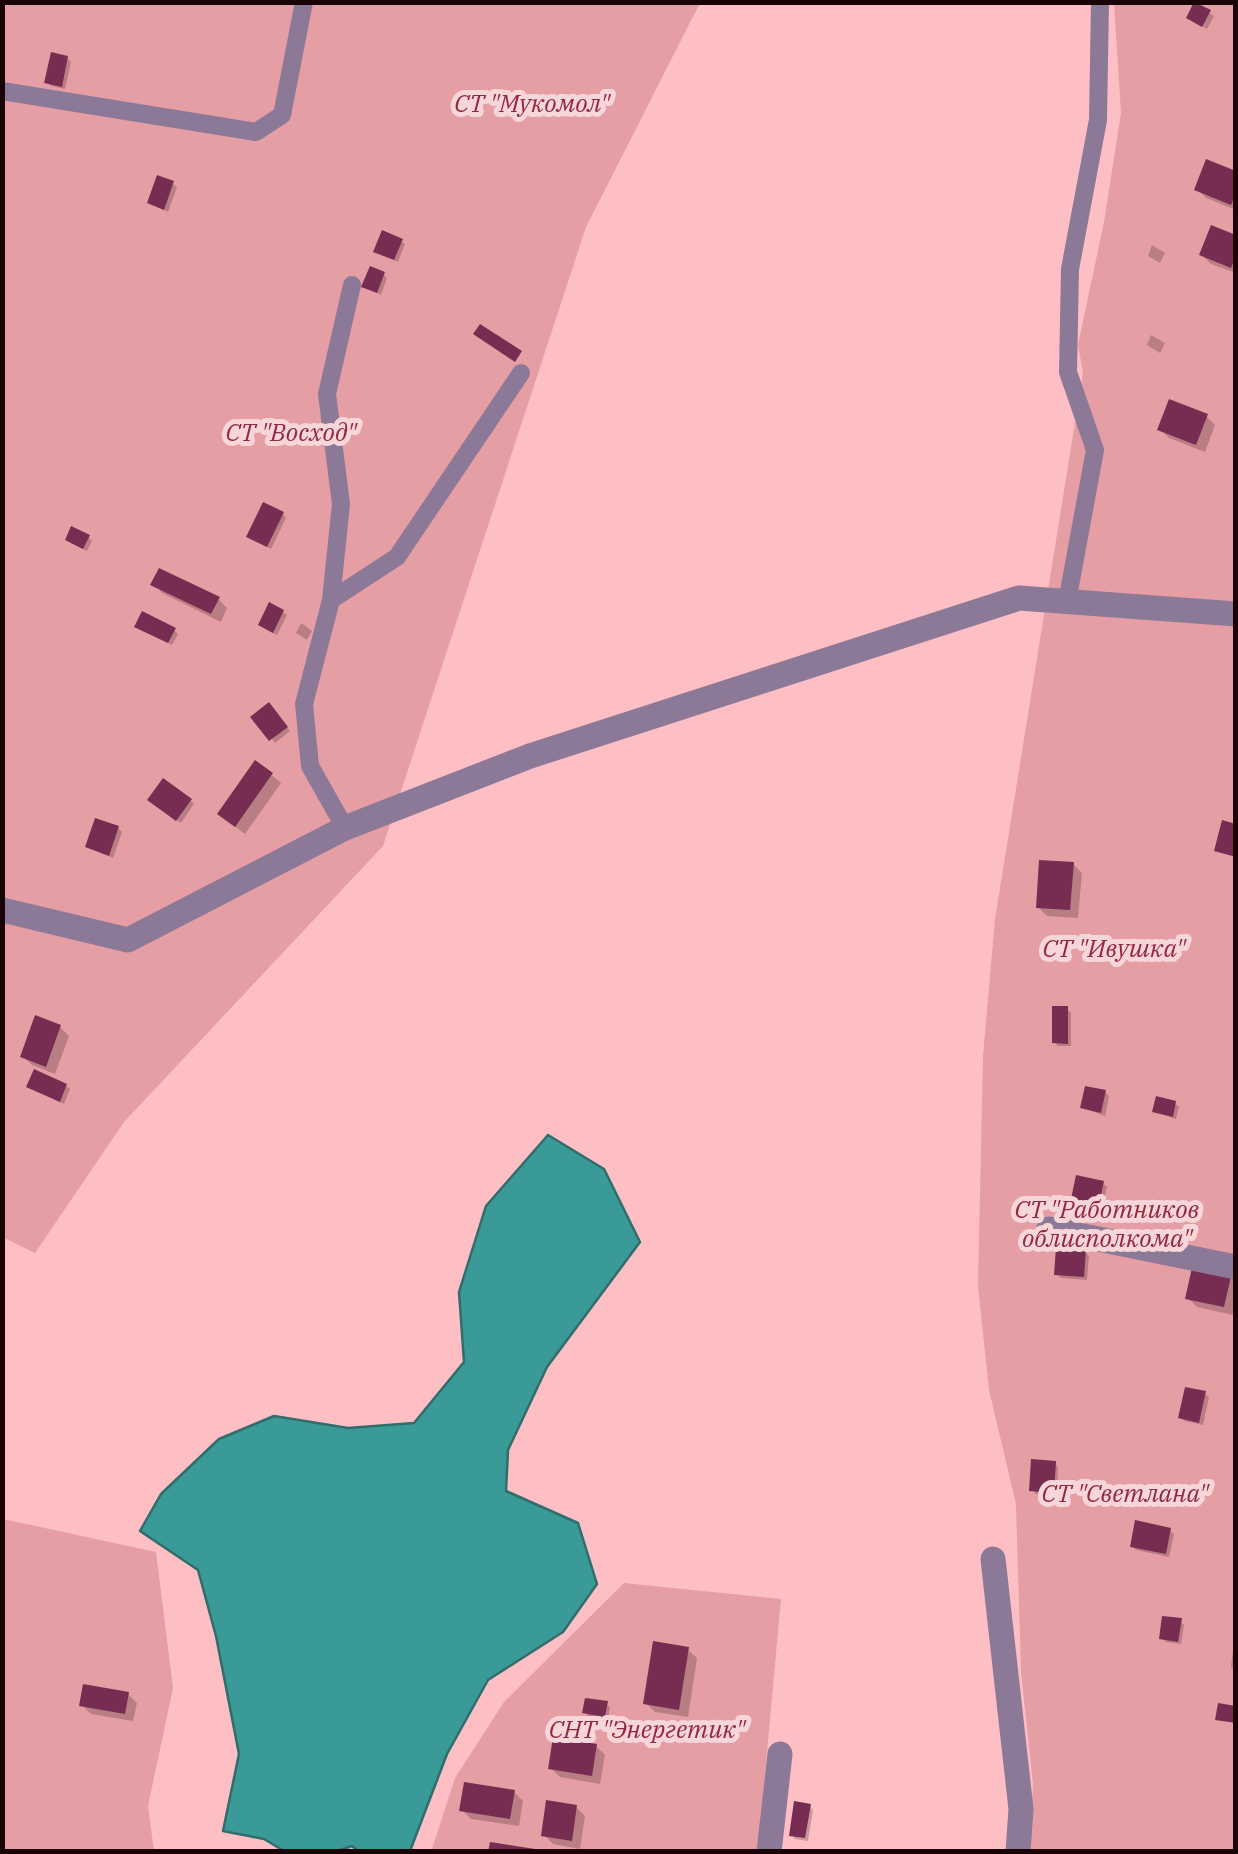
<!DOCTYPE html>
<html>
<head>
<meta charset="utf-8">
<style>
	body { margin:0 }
	#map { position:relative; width:1238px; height:1854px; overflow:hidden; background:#fdbfc4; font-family:"IBM Plex Serif",serif }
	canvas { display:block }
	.frame { position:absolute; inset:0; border:5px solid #1a0306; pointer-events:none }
</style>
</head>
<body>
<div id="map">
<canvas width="1238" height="1854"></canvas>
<div class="frame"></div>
</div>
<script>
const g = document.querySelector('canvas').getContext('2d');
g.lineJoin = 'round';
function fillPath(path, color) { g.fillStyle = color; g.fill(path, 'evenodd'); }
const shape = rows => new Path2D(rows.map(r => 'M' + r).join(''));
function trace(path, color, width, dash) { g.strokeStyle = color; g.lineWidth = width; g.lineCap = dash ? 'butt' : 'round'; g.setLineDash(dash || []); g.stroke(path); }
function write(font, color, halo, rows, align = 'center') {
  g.font = font + ' "IBM Plex Serif",serif'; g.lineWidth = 10; g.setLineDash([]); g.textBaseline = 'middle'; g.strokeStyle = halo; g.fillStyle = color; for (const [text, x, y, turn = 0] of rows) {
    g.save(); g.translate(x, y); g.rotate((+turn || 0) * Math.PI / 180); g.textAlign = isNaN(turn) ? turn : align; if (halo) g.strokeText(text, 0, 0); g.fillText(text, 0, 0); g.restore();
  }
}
fillPath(shape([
	[2,3,700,3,586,227,383,846,124,1122,35,1253,2,1237],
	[1114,3,1235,3,1235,1851,1029,1851,1033,1785,1021,1672,1016,1504,989,1390,978,1286,983,1056,995,919,1083,373,1078,345,1104,222,1121,113],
	[3,1519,156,1552,173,1688,148,1806,154,1851,3,1852],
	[624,1583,781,1599,758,1851,431,1852,455,1778,504,1702]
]), '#e69ea5');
const water = shape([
	[548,1135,604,1169,640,1242,547,1367,508,1450,506,1491,578,1523,597,1584,563,1632,488,1680,447,1754,410,1851,358,1851,352,1846,337,1851,284,1851,264,1839,223,1831,239,1754,216,1636,198,1570,140,1531,161,1494,219,1439,274,1416,348,1428,414,1423,464,1362,459,1292,486,1206,548,1135]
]);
fillPath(water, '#3a9a98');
trace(water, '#306d6c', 2.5);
fillPath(shape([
	[1196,5,1214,16,1207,29,1193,21],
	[67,58,71,62,65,89,51,86,47,82],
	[1236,173,1236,210,1206,198,1197,189],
	[173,184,177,187,168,212,150,203],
	[1236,238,1236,273,1211,264,1202,255],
	[401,241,405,244,398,262,376,251],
	[1152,245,1165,253,1160,263,1148,256],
	[383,274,387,278,381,295,364,286],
	[1151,335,1165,343,1160,353,1147,345],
	[1206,416,1215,425,1205,452,1169,438,1160,429],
	[283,514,286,518,271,549,253,540],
	[88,537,92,541,87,551,71,543],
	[154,584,218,599,227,608,221,622,162,593],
	[283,612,287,615,277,635,265,629],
	[301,623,312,631,307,640,296,633],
	[141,630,174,630,178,634,172,645],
	[272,709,290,731,275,743,254,717],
	[272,775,281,783,245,834,229,822],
	[191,801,194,804,181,823,154,804],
	[118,828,122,832,113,858,88,847],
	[1073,864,1082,873,1078,918,1047,916,1038,907],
	[1067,1009,1071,1013,1071,1046,1058,1046,1054,1042],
	[60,1027,69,1036,55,1074,32,1065,23,1056],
	[66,1086,70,1089,64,1104,29,1087],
	[1105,1092,1109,1096,1105,1116,1083,1108],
	[1175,1103,1179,1107,1176,1119,1155,1112],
	[1103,1183,1107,1187,1101,1213,1073,1204],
	[1085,1252,1089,1256,1087,1280,1061,1278,1057,1274],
	[1195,1266,1236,1279,1233,1315,1197,1307,1188,1298],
	[1205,1394,1209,1397,1203,1425,1185,1421,1181,1418],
	[1055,1463,1058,1467,1057,1495,1036,1494,1032,1490],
	[1170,1531,1174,1534,1169,1557,1136,1550,1132,1546],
	[1180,1621,1184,1625,1181,1644,1166,1642,1162,1638],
	[1233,1649,1236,1649,1236,1671,1231,1667],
	[688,1650,697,1658,688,1717,655,1712,646,1703],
	[128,1694,137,1703,133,1721,91,1714,82,1705],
	[606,1704,610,1707,608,1719,588,1716,585,1712],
	[596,1746,605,1755,600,1784,560,1777,551,1768],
	[514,1792,523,1801,519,1826,471,1819,462,1810],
	[809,1806,813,1810,808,1841,795,1839,792,1835],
	[576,1807,585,1816,580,1849,553,1844,544,1835]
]), '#0003');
fillPath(shape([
	[1194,2,1211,10,1202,27,1186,18],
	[51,52,68,56,62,87,44,83],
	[1206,159,1236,171,1236,193,1231,205,1194,190],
	[157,175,174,181,164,210,147,203],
	[1211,225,1236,235,1236,256,1231,268,1199,255],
	[382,230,403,239,394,260,373,252],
	[370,266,385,272,377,293,361,287],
	[480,324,522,351,515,362,473,334],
	[1169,399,1208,414,1196,445,1157,430],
	[263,502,284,512,267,547,246,537],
	[71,526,90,535,83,549,65,540],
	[159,568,220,597,211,614,150,585],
	[269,602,284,610,273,633,258,625],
	[142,611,176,628,168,643,134,627],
	[269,702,288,727,269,741,250,717],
	[255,760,273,773,235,827,217,814],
	[163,778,192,799,176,821,147,800],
	[95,818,119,826,109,856,85,847],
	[1222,820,1236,824,1236,857,1214,851],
	[1039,860,1074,862,1070,910,1036,908],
	[1052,1006,1068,1006,1068,1044,1052,1043],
	[35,1015,61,1025,46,1067,20,1057],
	[34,1069,67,1084,60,1102,26,1087],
	[1085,1086,1106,1090,1101,1113,1080,1108],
	[1156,1096,1176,1101,1173,1117,1152,1112],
	[1076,1175,1104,1181,1098,1210,1070,1204],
	[1056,1247,1086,1249,1084,1277,1054,1275],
	[1193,1263,1232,1272,1224,1307,1185,1299],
	[1185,1387,1206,1391,1199,1423,1178,1418],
	[1031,1459,1056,1461,1054,1493,1029,1491],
	[1135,1520,1171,1528,1166,1554,1130,1547],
	[1162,1616,1182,1618,1178,1642,1159,1639],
	[653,1641,689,1647,679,1710,643,1704],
	[83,1684,129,1692,125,1714,79,1706],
	[585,1698,608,1701,605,1717,582,1713],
	[1218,1703,1236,1706,1236,1723,1215,1720],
	[553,1737,597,1744,592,1776,548,1769],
	[464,1782,515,1790,510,1819,459,1811],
	[546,1800,577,1805,572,1841,541,1836],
	[794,1801,811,1804,805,1838,789,1836],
	[490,1842,535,1849,535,1852,488,1852]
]), '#772d51');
trace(shape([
	[2,91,256,132,282,115,304,2],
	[331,600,341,504,327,394,352,285],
	[1067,602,1095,450,1068,372,1070,269,1098,120,1100,2],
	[345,828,310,766,304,704,331,600,397,557,521,373]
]), '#8c7997', 18);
trace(shape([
	[2,910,128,940,345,828,530,756,1019,598,1236,614],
	[1049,1229,1236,1267],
	[993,1559,1021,1809,1018,1852],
	[769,1852,780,1754]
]), '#8c7997', 25);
write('italic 25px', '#93293f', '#f6d6d8', [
	["СТ \"Мукомол\"",532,105],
	["СТ \"Восход\"",291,434],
	["СТ \"Ивушка\"",1114,950],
	["СТ \"Работников",1107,1211],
	["облисполкома\"",1107,1240],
	["СТ \"Светлана\"",1125,1495],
	["СНТ \"Энергетик\"",647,1731]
]);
</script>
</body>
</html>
